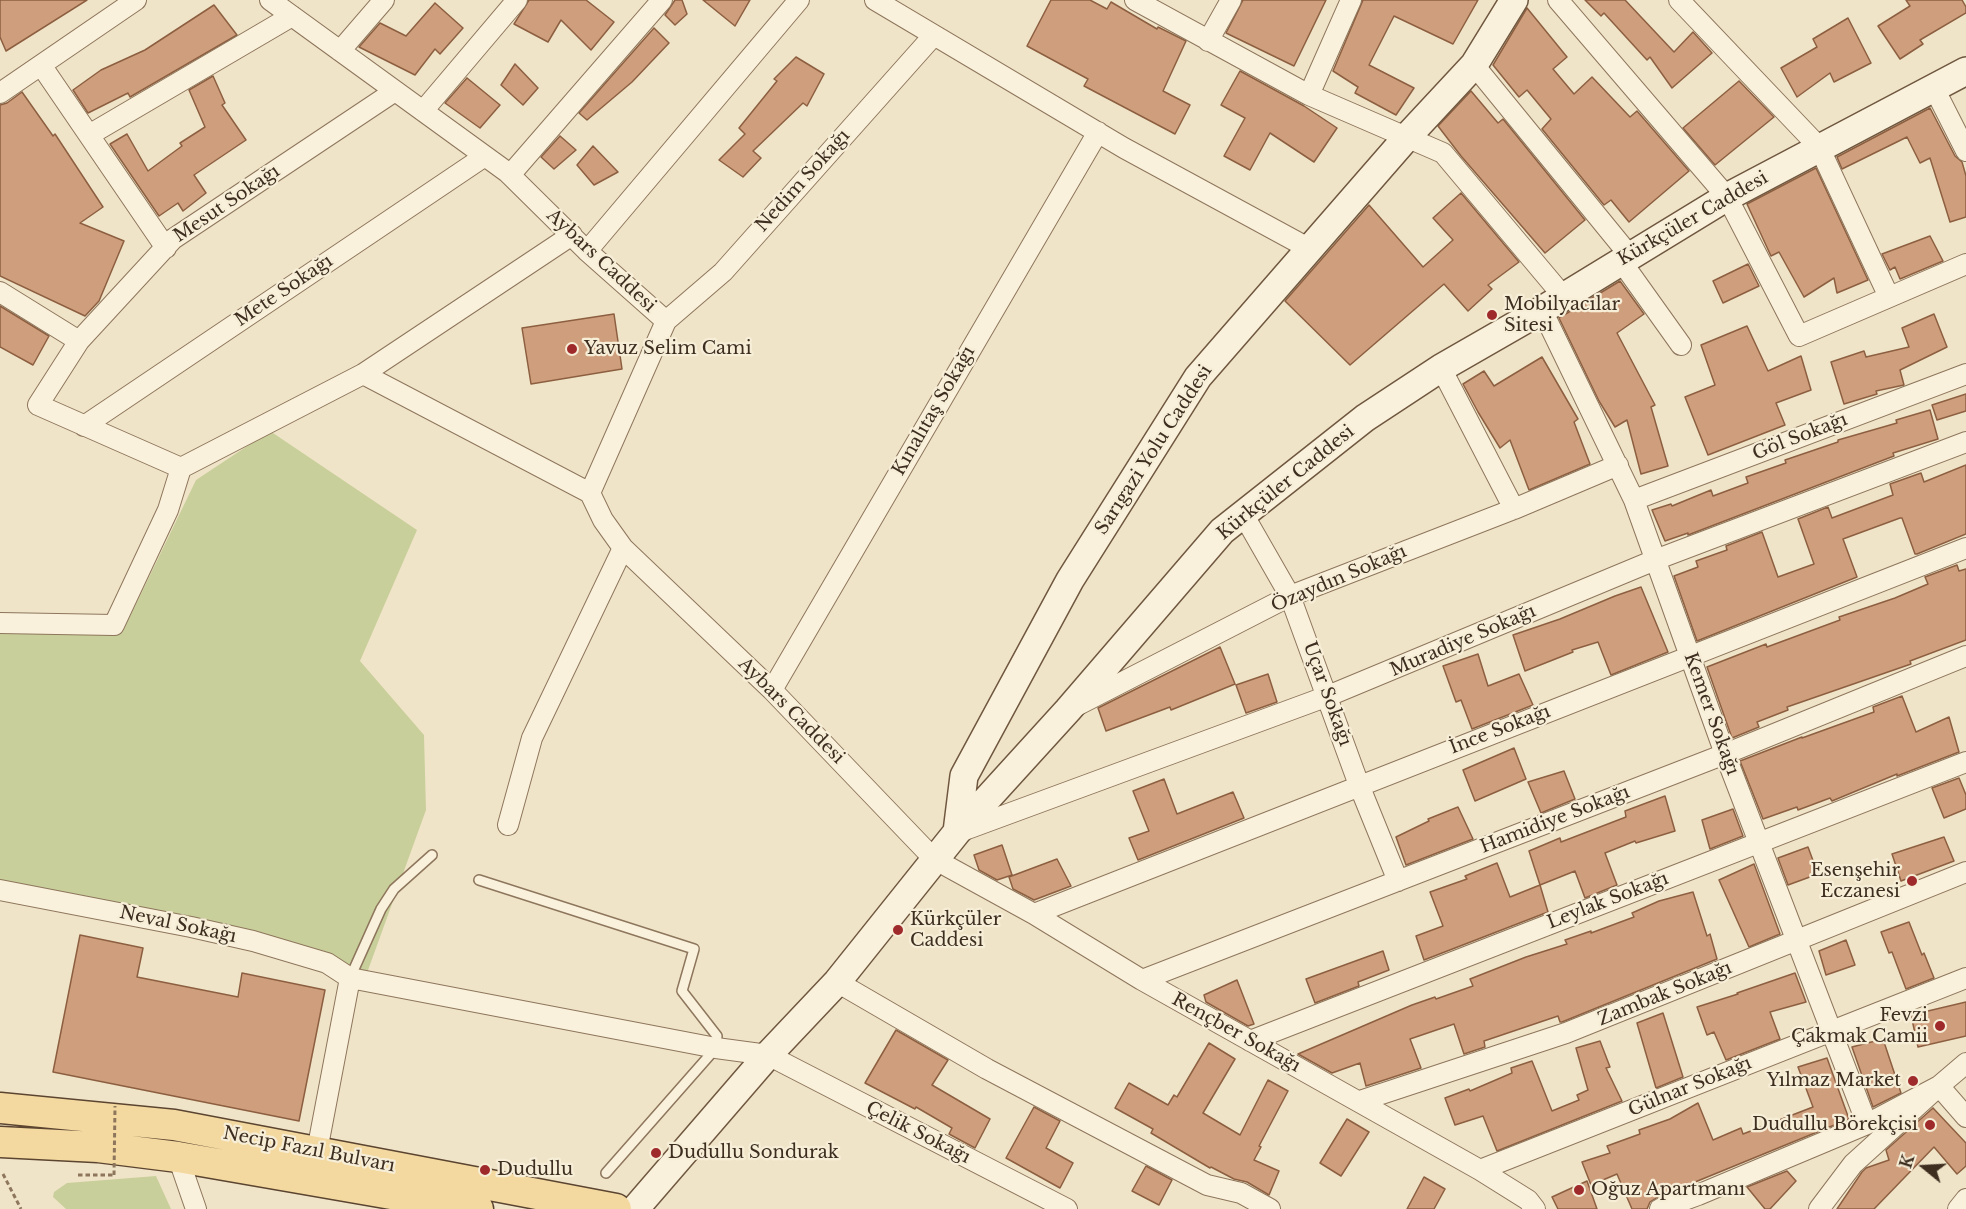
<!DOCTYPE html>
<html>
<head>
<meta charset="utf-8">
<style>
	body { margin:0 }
	#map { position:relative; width:1966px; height:1209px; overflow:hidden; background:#f0e4c8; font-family:"Libre Baskerville",serif }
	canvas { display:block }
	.north { position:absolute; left:1894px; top:1137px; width:60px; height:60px; -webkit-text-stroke:4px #f7eed8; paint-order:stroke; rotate:288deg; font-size:16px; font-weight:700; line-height:24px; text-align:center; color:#3d2e20 }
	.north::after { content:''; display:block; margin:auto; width:21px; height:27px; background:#3d2e20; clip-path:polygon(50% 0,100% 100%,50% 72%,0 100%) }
</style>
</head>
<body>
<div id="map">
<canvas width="1966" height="1209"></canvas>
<div class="north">K</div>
</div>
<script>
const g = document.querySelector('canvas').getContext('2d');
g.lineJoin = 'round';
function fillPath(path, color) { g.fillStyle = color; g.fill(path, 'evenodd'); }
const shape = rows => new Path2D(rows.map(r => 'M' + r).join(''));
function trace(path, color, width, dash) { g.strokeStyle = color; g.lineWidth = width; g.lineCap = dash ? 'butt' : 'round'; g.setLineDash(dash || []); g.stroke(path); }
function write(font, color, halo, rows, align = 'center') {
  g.font = font + ' "Libre Baskerville",serif'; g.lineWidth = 4.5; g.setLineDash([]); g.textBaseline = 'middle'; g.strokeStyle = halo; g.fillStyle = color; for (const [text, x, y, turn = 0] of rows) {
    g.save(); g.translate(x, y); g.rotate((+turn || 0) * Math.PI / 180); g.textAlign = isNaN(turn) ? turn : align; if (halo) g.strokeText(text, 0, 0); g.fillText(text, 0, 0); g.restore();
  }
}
fillPath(shape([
	[270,431,417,530,360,661,424,735,426,810,367,973,170,913,0,880,0,634,122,633,196,480],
	[156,1176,171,1209,66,1209,53,1197,54,1192,67,1183]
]), '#c9cf9b');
const building = shape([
	[0,0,87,0,6,51,0,37,0,0],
	[529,0,586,0,614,22,591,50,561,20,548,42,514,24,529,0],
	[675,0,682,0,687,14,675,25,665,15,675,0],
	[703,0,750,0,735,26,703,0],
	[1051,0,1090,0,1107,9,1111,2,1157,29,1158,27,1186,41,1163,91,1190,105,1175,134,1084,86,1088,79,1027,46,1051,0],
	[1243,0,1326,0,1294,66,1226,33,1243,0],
	[1363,0,1478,0,1453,44,1394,16,1369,65,1414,88,1396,115,1355,93,1358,87,1333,71,1363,0],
	[1585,0,1625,0,1674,52,1693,32,1712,53,1672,88,1650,57,1647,60,1604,13,1601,16,1585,0],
	[1906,0,1962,0,1966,7,1966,13,1920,40,1923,44,1900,59,1878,26,1910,6,1906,0],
	[435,3,463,28,440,54,435,49,415,75,359,47,380,23,406,36,435,3],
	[214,5,237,35,130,97,128,93,88,113,73,90,101,70,145,50,214,5],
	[1527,8,1567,57,1553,69,1574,94,1592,77,1630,117,1637,111,1689,171,1629,222,1611,200,1604,205,1542,129,1551,119,1527,90,1519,97,1493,65,1527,8],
	[1848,18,1871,63,1834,82,1830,73,1797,97,1781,68,1817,47,1813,39,1848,18],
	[654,28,669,43,632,82,587,120,579,113,654,28],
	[796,57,824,74,807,106,803,103,753,151,761,158,743,177,719,160,745,134,739,128,777,81,774,79,796,57],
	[515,64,538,88,523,105,501,85,515,64],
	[1240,71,1304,106,1337,128,1314,162,1270,133,1250,170,1224,156,1245,118,1221,105,1240,71],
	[213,76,225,103,222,105,246,140,194,175,206,193,183,211,178,203,159,216,110,144,127,134,148,171,182,146,180,143,205,127,189,90,213,76],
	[467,78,500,105,480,128,445,103,467,78],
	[1739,81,1774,117,1715,165,1683,128,1739,81],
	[1471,91,1498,123,1503,119,1585,220,1545,253,1461,156,1438,126,1471,91],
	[22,92,53,136,55,134,103,207,80,223,124,241,99,301,85,316,0,276,0,105,7,103,22,92],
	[1930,108,1955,156,1962,162,1966,176,1966,217,1950,222,1930,158,1920,163,1907,137,1842,169,1837,157,1930,108],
	[560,136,576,150,554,169,541,157,560,136],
	[593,146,618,172,594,185,577,165,593,146],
	[1816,168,1868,280,1837,293,1834,278,1804,297,1779,252,1771,256,1747,204,1816,168],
	[1461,193,1519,262,1488,285,1492,289,1468,311,1444,284,1350,365,1285,301,1369,205,1423,267,1453,240,1433,218,1461,193],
	[1930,236,1943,261,1900,279,1895,267,1890,270,1882,254,1930,236],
	[1748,264,1759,286,1723,303,1713,281,1748,264],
	[1620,281,1644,314,1617,333,1655,405,1651,407,1668,466,1641,474,1627,420,1615,427,1599,401,1559,318,1620,281],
	[0,306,49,336,33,365,0,347,0,306],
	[614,314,622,369,531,384,522,328,614,314],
	[1934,314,1947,347,1900,370,1904,385,1876,391,1877,394,1844,404,1831,362,1864,351,1866,357,1909,347,1902,328,1934,314],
	[1747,326,1768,371,1801,356,1811,390,1776,403,1785,425,1708,455,1685,397,1715,385,1701,345,1747,326],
	[1542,357,1578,419,1574,422,1590,464,1529,490,1510,440,1500,448,1478,412,1463,384,1484,371,1494,386,1542,357],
	[1966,394,1966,411,1937,420,1932,405,1966,394],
	[1930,410,1938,439,1893,453,1894,456,1688,535,1688,533,1665,541,1652,510,1671,504,1672,506,1711,490,1713,496,1748,483,1746,477,1786,463,1785,460,1838,442,1838,440,1897,423,1896,420,1930,410],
	[1966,465,1966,534,1917,554,1915,554,1902,518,1900,518,1843,539,1857,577,1697,641,1674,576,1698,567,1696,561,1727,550,1726,546,1762,532,1778,577,1814,564,1798,519,1828,507,1832,518,1893,495,1890,484,1921,473,1924,482,1966,465],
	[1957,565,1959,571,1966,569,1966,640,1910,661,1911,664,1787,707,1788,710,1757,722,1759,727,1732,738,1707,667,1766,644,1767,647,1840,620,1839,617,1895,598,1928,584,1925,577,1957,565],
	[1641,587,1668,652,1611,675,1598,642,1572,650,1573,652,1525,671,1513,635,1560,619,1615,596,1641,587],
	[1220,647,1235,684,1171,710,1170,707,1106,731,1098,708,1220,647],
	[1478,654,1488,686,1519,674,1533,705,1472,729,1461,700,1456,702,1443,666,1478,654],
	[1268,674,1277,702,1246,713,1236,685,1268,674],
	[1902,696,1916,732,1949,717,1959,752,1897,776,1897,774,1832,801,1830,798,1798,810,1797,807,1763,819,1740,761,1802,737,1802,738,1874,712,1873,707,1902,696],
	[1514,748,1526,779,1475,801,1463,770,1514,748],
	[1564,771,1575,799,1541,813,1528,782,1564,771],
	[1959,778,1966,795,1966,809,1944,818,1932,788,1959,778],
	[1164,779,1177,814,1233,792,1244,818,1138,860,1129,838,1149,831,1133,791,1164,779],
	[1665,796,1675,831,1636,843,1635,841,1605,853,1617,885,1585,898,1575,871,1540,885,1529,851,1560,838,1561,842,1626,817,1625,811,1665,796],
	[1458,807,1473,839,1406,865,1396,837,1429,821,1428,819,1458,807],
	[1733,809,1743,836,1710,849,1702,820,1733,809],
	[1944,837,1954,861,1901,881,1892,854,1944,837],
	[1002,845,1012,875,997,880,979,870,974,855,1002,845],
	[1808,847,1818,874,1788,885,1778,858,1808,847],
	[1057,859,1071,886,1034,900,1013,889,1009,877,1057,859],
	[1497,863,1510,897,1540,885,1548,912,1424,960,1416,936,1443,926,1430,892,1467,879,1465,876,1497,863],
	[1754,864,1780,934,1749,947,1719,880,1754,864],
	[1693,892,1707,936,1710,934,1717,959,1562,1022,1560,1022,1558,1016,1484,1041,1485,1047,1464,1054,1454,1024,1410,1039,1421,1068,1366,1086,1360,1063,1332,1073,1298,1054,1412,1005,1435,997,1436,999,1473,986,1470,979,1526,957,1567,944,1565,940,1591,931,1591,933,1634,917,1632,913,1659,901,1693,892],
	[1909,922,1922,955,1924,953,1934,978,1906,989,1892,952,1889,953,1881,932,1909,922],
	[80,935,143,948,137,977,238,997,242,973,325,990,299,1121,53,1072,80,935],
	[1846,940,1855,965,1826,975,1819,951,1846,940],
	[1383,951,1389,970,1358,982,1359,986,1315,1003,1306,979,1383,951],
	[1795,973,1806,1002,1770,1012,1780,1039,1726,1060,1714,1032,1707,1035,1697,1007,1738,994,1737,993,1795,973],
	[1237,980,1254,1024,1248,1026,1206,1002,1204,995,1237,980],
	[1966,1002,1966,1036,1918,1047,1911,1015,1966,1002],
	[1663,1013,1683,1077,1656,1088,1637,1023,1663,1013],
	[896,1030,948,1060,932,1085,990,1119,975,1148,949,1134,952,1128,916,1107,915,1109,865,1083,896,1030],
	[1883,1039,1901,1093,1873,1107,1852,1047,1883,1039],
	[1600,1041,1610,1067,1606,1068,1622,1101,1497,1151,1483,1116,1455,1125,1445,1098,1469,1089,1470,1091,1512,1073,1511,1068,1532,1061,1552,1111,1579,1100,1577,1095,1588,1090,1576,1048,1600,1041],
	[1209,1043,1235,1059,1203,1113,1240,1135,1268,1080,1288,1091,1259,1146,1261,1147,1254,1160,1279,1171,1269,1195,1247,1182,1234,1179,1211,1167,1210,1168,1151,1133,1153,1129,1115,1108,1129,1083,1168,1105,1174,1095,1177,1097,1209,1043],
	[1827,1058,1849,1119,1656,1198,1650,1202,1647,1209,1632,1209,1617,1174,1591,1185,1582,1162,1610,1153,1607,1146,1640,1134,1639,1130,1670,1119,1698,1103,1713,1140,1741,1128,1743,1134,1813,1107,1798,1067,1827,1058],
	[1034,1107,1060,1121,1046,1148,1073,1163,1060,1188,1006,1158,1034,1107],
	[1933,1108,1966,1143,1966,1166,1957,1174,1934,1147,1874,1209,1837,1209,1862,1172,1866,1168,1889,1160,1886,1150,1933,1108],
	[1347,1119,1369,1132,1341,1176,1320,1163,1347,1119],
	[1146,1166,1172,1180,1159,1205,1132,1191,1146,1166],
	[1787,1171,1796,1181,1770,1209,1765,1209,1747,1187,1787,1171],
	[1424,1177,1445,1189,1434,1209,1407,1209,1424,1177],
	[1587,1181,1597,1209,1558,1209,1552,1197,1587,1181]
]);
fillPath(building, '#cf9f7d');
trace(building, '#8d5f41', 1.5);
const lane = shape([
	[479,880,694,949,682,991,717,1036,716,1048,606,1173],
	[350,978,381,909,394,889,432,855]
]);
const street = shape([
	[270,0,507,172,587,251,666,321,590,493,603,520,623,548,772,690,934,859,1034,914,1142,980,1480,1170,1528,1200,1535,1209],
	[875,0,1124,148,1310,249],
	[1135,0,1309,95,1443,153,1563,296],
	[1558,0,1727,197,1799,336,1966,264],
	[1679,0,1819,147,1889,297],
	[1208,41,1231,0],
	[340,51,384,0],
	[41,65,166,248],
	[1474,65,1630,256],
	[1934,88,1966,151],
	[0,93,136,0],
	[1309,95,1351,0],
	[423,111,517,0],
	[89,135,292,16],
	[510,175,662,0],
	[587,251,799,0],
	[1621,261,1681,345],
	[0,292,79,341,38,405,181,468],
	[1542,310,1634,500,1725,754,1867,1124],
	[666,321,723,272,934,35],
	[79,341,173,239,395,91],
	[1441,368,1514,509],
	[363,374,572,235],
	[84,426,485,156],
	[1634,500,1966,374],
	[1243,514,1290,596,1359,785,1398,881],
	[0,623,114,625,168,510,181,468,363,374,590,493],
	[772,690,1098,132],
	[1076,706,1290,596,1514,509,1618,465],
	[508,825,532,738,623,548],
	[959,832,1328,696,1655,560,1966,442],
	[0,890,191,927,253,941,327,963,350,978,716,1048,768,1055,1067,1209],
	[1034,914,1966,548],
	[1142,980,1725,754,1966,656],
	[837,982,987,1069,1207,1185,1241,1193,1270,1209],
	[1250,1041,1966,762],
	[1360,1101,1566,1033,1966,872],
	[317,1151,350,978],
	[178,1157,196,1209],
	[1480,1170,1966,978],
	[1660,1209,1698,1195,1867,1124,1939,1086,1966,1117],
	[1819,1209,1853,1164,1939,1086,1966,1063],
	[1958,1209,1966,1199]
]);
const secondary = shape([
	[957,832,964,776,1070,580,1198,377,1407,137,1474,65,1514,0],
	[635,1209,768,1055,837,982,957,832,1068,710,1222,531,1365,418,1441,368,1542,310,1727,197,1966,71]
]);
const primary = shape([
	[0,1108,174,1125,616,1209],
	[0,1142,98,1147,178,1157,478,1209]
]);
trace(lane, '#8d765c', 12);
trace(street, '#8d765c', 22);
trace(secondary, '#6f573f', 30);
trace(primary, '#5b4430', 33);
trace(shape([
	[3,1174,21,1209],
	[78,1175,114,1175]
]), '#8d765c', 3, [4.5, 3]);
trace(lane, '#faf1dc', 9);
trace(street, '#faf1dc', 20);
trace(secondary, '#faf1dc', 27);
trace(primary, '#f3d9a0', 30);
trace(shape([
	[114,1175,115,1106]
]), '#8d765c', 3, [4.5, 3]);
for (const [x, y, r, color] of [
	[1492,315,6,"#9e2a2b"],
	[572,349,6,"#9e2a2b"],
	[1912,881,6,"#9e2a2b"],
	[898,930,6,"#9e2a2b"],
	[1940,1026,6,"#9e2a2b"],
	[1913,1081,6,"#9e2a2b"],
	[1930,1125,6,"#9e2a2b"],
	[656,1153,6,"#9e2a2b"],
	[485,1170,6,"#9e2a2b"],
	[1579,1190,6,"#9e2a2b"]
]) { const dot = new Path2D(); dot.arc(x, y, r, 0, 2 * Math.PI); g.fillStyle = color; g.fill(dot); trace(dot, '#f7eed8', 2); }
write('18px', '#3d2e20', '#f7eed8', [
	["Nedim Sokağı",803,181,-48],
	["Mesut Sokağı",227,204,-34],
	["Kürkçüler Caddesi",1693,219,-30],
	["Aybars Caddesi",601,261,43],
	["Mete Sokağı",284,291,-34],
	["Kınalıtaş Sokağı",934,411,-60],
	["Göl Sokağı",1800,437,-21],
	["Sarıgazi Yolu Caddesi",1154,450,-57],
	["Kürkçüler Caddesi",1286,483,-39],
	["Özaydın Sokağı",1339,579,-23],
	["Muradiye Sokağı",1463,641,-23],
	["Uçar Sokağı",1327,694,70],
	["Aybars Caddesi",791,711,45],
	["Kemer Sokağı",1711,714,70],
	["İnce Sokağı",1500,730,-21],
	["Hamidiye Sokağı",1555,820,-21],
	["Leylak Sokağı",1608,901,-21],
	["Neval Sokağı",178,925,12],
	["Zambak Sokağı",1665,994,-22],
	["Rençber Sokağı",1236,1033,29],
	["Gülnar Sokağı",1690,1087,-22],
	["Çelik Sokağı",918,1133,27],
	["Necip Fazıl Bulvarı",309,1150,11]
]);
write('18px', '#3d2e20', '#f7eed8', [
	["Mobilyacılar",1504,305],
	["Sitesi",1504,326],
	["Yavuz Selim Cami",584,349],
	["Esenşehir",1900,871,"right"],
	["Eczanesi",1900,892,"right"],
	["Kürkçüler",910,920],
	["Caddesi",910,941],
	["Fevzi",1928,1016,"right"],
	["Çakmak Camii",1928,1037,"right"],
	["Yılmaz Market",1901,1081,"right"],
	["Dudullu Börekçisi",1918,1125,"right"],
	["Dudullu Sondurak",668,1153],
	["Dudullu",497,1170],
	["Oğuz Apartmanı",1591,1190]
], 'left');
</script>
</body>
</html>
